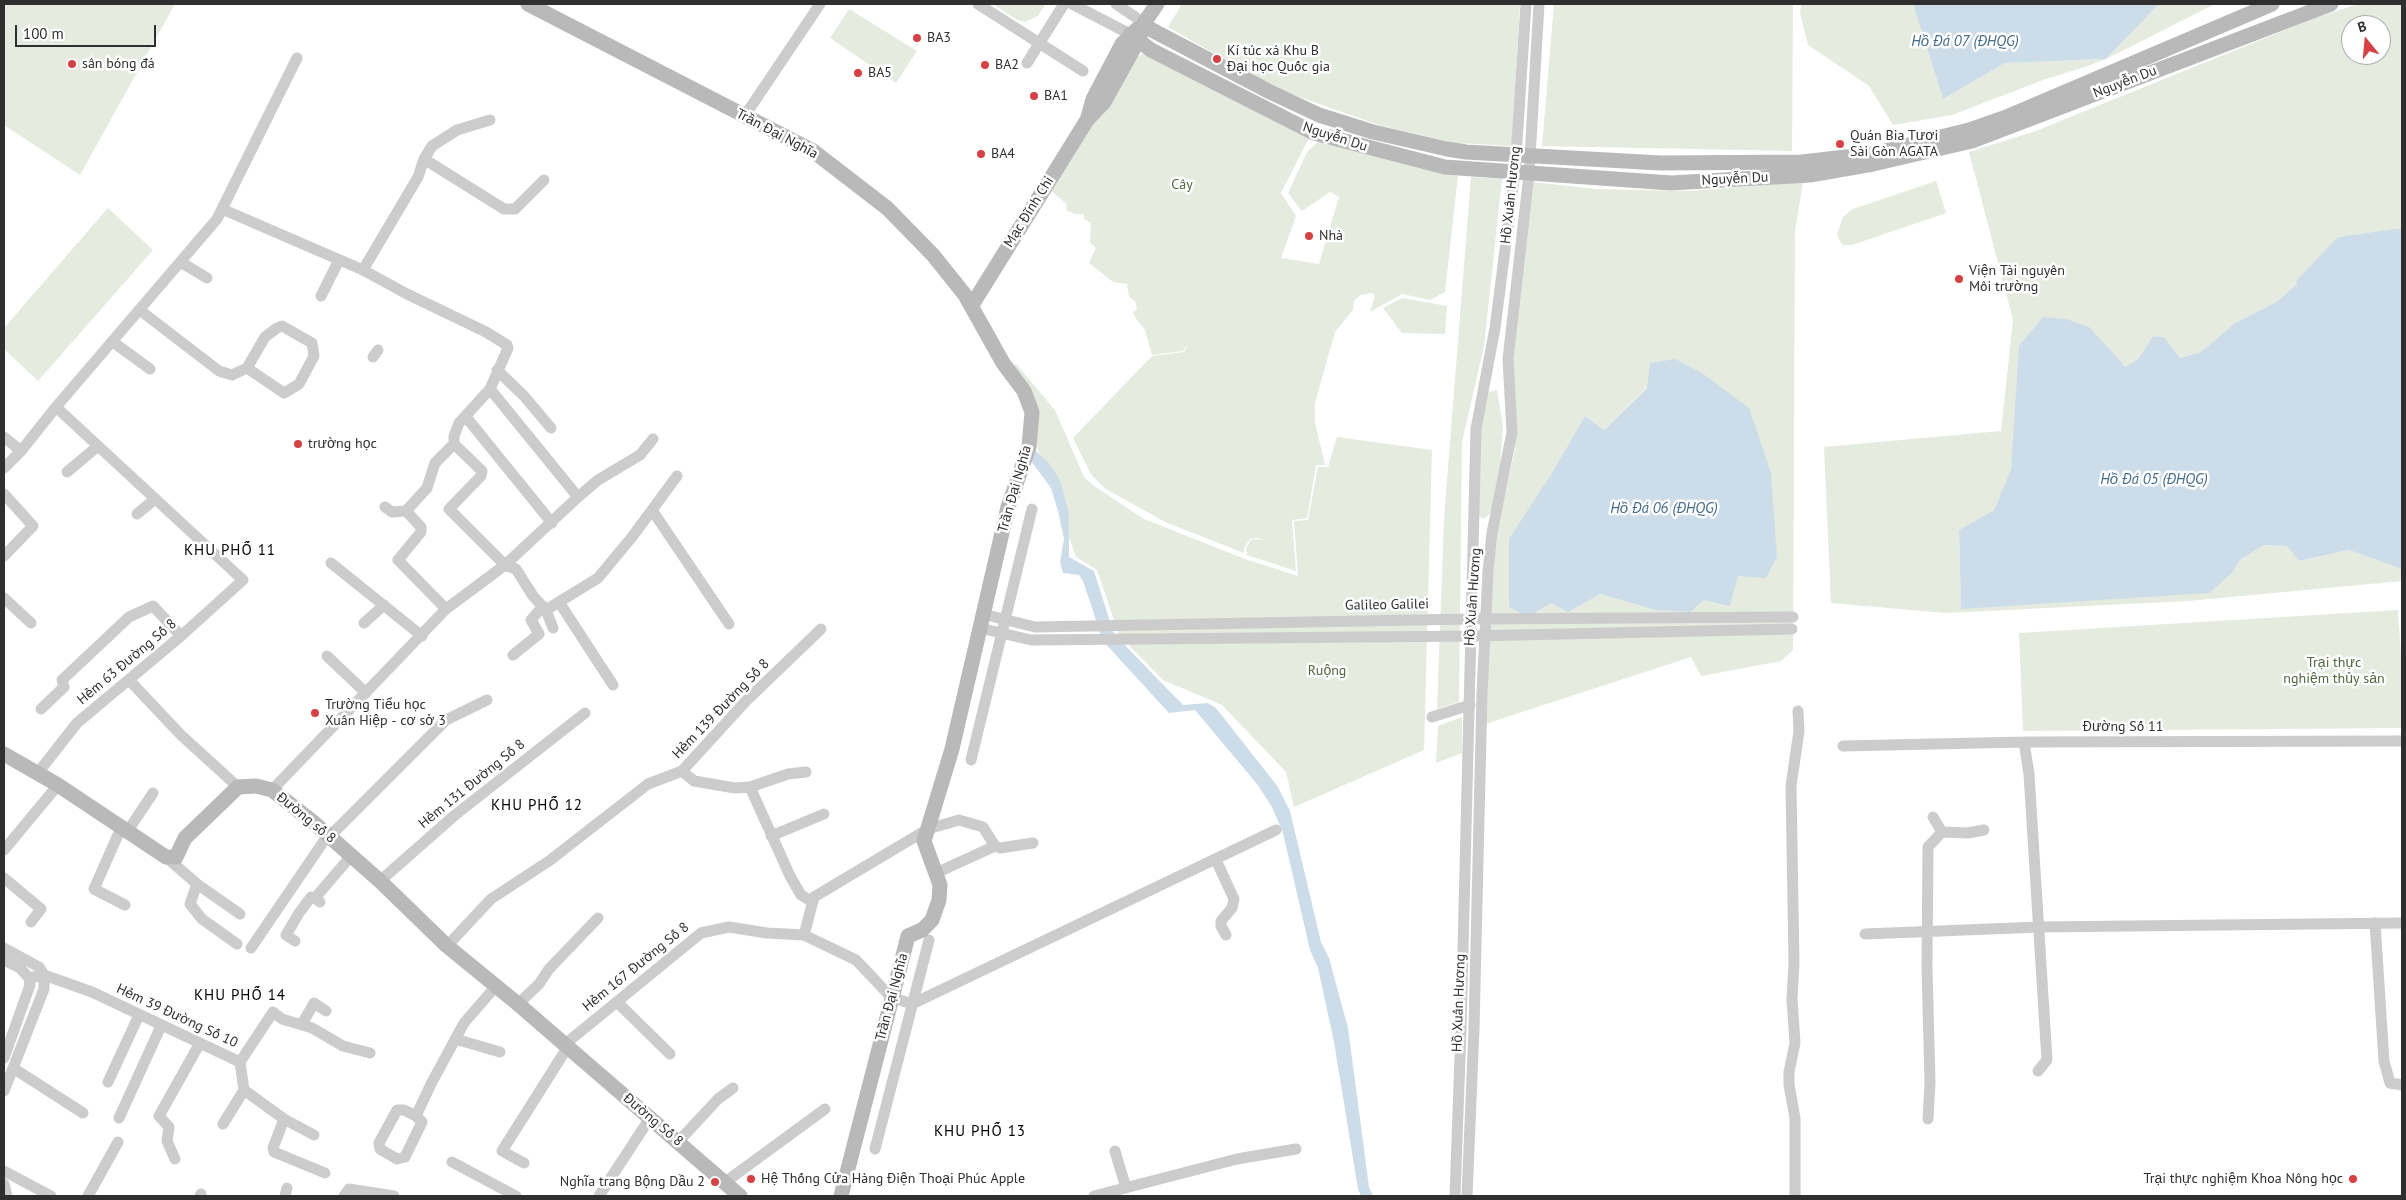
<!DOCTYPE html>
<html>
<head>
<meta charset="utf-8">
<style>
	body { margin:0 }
	#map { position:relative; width:2406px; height:1200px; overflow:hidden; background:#fff; font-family:"PT Sans",sans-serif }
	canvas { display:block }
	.frame { position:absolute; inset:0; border:5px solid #2f2f2f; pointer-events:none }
	.north { position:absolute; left:2341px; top:15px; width:50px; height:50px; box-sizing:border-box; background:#fff; border:1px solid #acacac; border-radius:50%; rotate:343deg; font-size:14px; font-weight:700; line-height:20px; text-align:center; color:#2f2f2f }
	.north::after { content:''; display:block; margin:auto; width:18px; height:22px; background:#d64145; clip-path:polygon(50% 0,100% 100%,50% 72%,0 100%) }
	.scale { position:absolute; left:15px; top:25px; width:141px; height:22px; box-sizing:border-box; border:2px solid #2f2f2f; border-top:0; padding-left:6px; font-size:15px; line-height:18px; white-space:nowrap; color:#2f2f2f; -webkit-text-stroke:4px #fff; paint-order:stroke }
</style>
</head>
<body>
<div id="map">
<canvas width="2406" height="1200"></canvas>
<div class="frame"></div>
<div class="north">B</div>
<div class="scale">100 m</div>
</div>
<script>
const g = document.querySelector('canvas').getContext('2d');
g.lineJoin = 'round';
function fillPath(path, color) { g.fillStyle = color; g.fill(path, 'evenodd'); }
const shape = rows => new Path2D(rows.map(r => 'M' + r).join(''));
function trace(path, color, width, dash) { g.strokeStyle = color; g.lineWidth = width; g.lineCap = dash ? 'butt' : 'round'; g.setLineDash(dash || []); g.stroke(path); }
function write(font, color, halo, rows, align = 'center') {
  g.font = font + ' "PT Sans",sans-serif'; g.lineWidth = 5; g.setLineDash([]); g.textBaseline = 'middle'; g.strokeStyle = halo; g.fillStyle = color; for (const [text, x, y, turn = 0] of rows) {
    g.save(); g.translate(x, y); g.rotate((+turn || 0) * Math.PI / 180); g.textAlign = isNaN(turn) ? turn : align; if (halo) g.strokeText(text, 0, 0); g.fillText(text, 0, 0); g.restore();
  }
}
fillPath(shape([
	[4,4,175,4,80,175,4,125],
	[993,4,1046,4,1038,16,1025,22,1017,20],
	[1182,4,1520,4,1512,146,1456,143,1382,126,1274,88,1168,27],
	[1554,4,1793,4,1792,151,1542,146],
	[1801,4,1913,4,1943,99,2005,63,2106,59,2159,4,2215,4,2106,59,2088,66,2043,80,1952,115,1893,125,1869,86,1808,45,1800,13],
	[2358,4,2402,4,2402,229,2338,237,2297,284,2276,302,2235,323,2201,352,2180,358,2164,337,2153,336,2138,359,2127,368,2116,356,2013,446,2011,469,1994,510,1959,530,1961,608,2232,573,2240,560,2264,545,2287,546,2300,561,2349,550,2402,569,2402,581,2188,601,1946,613,1831,603,1824,447,2001,431,2013,320,1969,152,2033,132,2315,18],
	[2351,25,2381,25,2381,55,2351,55],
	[849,9,917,51,896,83,830,38],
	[1144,53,1309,138,1281,193,1296,216,1281,258,1319,264,1339,197,1330,192,1302,211,1288,193,1307,152,1319,141,1458,176,1445,292,1430,300,1402,294,1370,312,1375,296,1372,293,1360,295,1354,301,1353,310,1335,332,1315,403,1315,422,1325,465,1316,465,1307,518,1292,520,1296,571,1247,555,1246,548,1251,540,1257,539,1269,541,1257,538,1250,539,1244,548,1244,553,1165,522,1106,489,1092,476,1073,438,1152,356,1184,352,1188,344,1183,351,1152,355,1145,330,1135,317,1133,312,1137,309,1135,301,1129,297,1127,284,1113,282,1089,263,1096,248,1090,243,1091,223,1084,219,1084,214,1075,214,1066,210,1067,204,1051,191,1127,62],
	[1471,177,1502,179,1484,346,1462,442,1459,702,1437,709,1444,518],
	[1936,181,1946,213,1852,245,1843,245,1840,241,1837,234,1843,217,1853,209],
	[1533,182,1596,189,1689,191,1803,182,1795,231,1793,650,1781,661,1701,676,1691,657,1485,724,1489,615,1498,528,1515,449,1508,371],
	[1647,387,1655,610,1600,594,1568,611,1551,603,1550,476,1585,416,1604,430],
	[108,208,153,250,38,381,4,349,4,328],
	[1402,298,1447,306,1445,334,1402,333,1383,308],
	[1008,364,1017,365,1055,410,1084,477,1094,486,1144,519,1245,559,1298,576,1294,521,1308,520,1318,467,1328,467,1337,437,1432,450,1424,750,1294,807,1286,772,1222,705,1163,680,1119,635,1097,570,1076,557],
	[1497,390,1503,426,1500,465,1491,511,1489,515,1483,519,1478,515,1476,460,1486,393],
	[2398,610,2402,671,2402,728,2023,731,2019,633],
	[1462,717,1462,753,1436,763,1438,726]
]), '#e5ebde');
fillPath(shape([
	[1913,4,2159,4,2106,59,2005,63,1943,99],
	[2395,229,2402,229,2402,569,2349,550,2299,561,2287,546,2264,545,2240,560,2232,573,2209,593,1961,609,1959,530,1994,510,2011,469,2019,346,2043,317,2066,319,2089,327,2126,367,2138,359,2153,336,2164,337,2180,358,2201,352,2235,323,2276,302,2297,284,2296,281,2338,237],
	[1675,359,1702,373,1749,408,1771,473,1777,557,1766,578,1738,576,1730,606,1704,600,1690,612,1655,610,1600,594,1568,612,1551,603,1527,617,1509,607,1509,539,1550,476,1585,416,1604,430,1647,388,1650,363],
	[1035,450,1048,462,1060,480,1069,514,1069,557,1094,571,1114,634,1183,705,1208,703,1216,708,1278,787,1290,811,1321,942,1329,958,1348,1028,1369,1187,1373,1196,1361,1196,1358,1189,1334,1042,1318,968,1310,950,1283,833,1272,807,1257,784,1195,710,1169,713,1103,641,1083,581,1079,575,1063,573,1060,562,1064,539,1058,511,1051,488,1031,461]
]), '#ccdde9');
trace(shape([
	[978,4,1083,71],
	[1072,4,1130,34],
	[1116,4,1144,23],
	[1027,63,1064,4],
	[744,117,820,4],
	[424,159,504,209,515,209,544,180],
	[222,209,363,270,407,294,486,332,507,345,508,348,490,389,459,423,454,436,454,444,435,463,427,488,406,511,421,527,421,532,398,560,446,609],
	[182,263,207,278],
	[363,270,418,177,424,159,432,146,457,130,490,120],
	[321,296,339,260],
	[141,311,219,371,232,375,247,368,284,393,299,384,314,356,312,343,282,326,277,328,265,337,247,368],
	[113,342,150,369],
	[373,357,378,350],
	[497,370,524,396,551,428],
	[490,389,578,497],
	[466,417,552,523],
	[4,437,21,451],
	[454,444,482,471,481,476,449,509,505,565,578,497,598,480,640,455,653,439],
	[4,468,21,451,56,407,217,219,297,58],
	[67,472,98,446],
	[4,494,33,526,4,556],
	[385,507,392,512,406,511],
	[652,510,729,624],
	[137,514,155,499],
	[331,563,422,636],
	[4,598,31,623],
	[559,602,613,685],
	[546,610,598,578,632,537,677,476],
	[983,614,1035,627,1471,619,1793,617],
	[364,623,384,605],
	[980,628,1031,640,1471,636,1792,629],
	[513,655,539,634,531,620,543,606],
	[327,656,366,693],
	[129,680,181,735,238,787],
	[41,709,64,687,62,680,129,617,153,606,181,636],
	[1432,717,1470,705],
	[2024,742,2029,774,2047,1060,2038,1071],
	[1843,746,2024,742,2402,741],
	[971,760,1032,509],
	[682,771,694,781,735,788,750,787,788,774,806,772],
	[37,774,77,723,181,636,243,580,56,407],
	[750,787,790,876,801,895,813,902],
	[272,790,446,609,505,565,516,569,533,596,546,610,553,628],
	[121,828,94,889,125,905],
	[127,832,153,793],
	[1942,832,1968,833,1984,830],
	[330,836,446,720,487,700],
	[771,836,824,814],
	[4,850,58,785],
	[166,857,197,884,190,904,202,919,237,944],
	[1216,860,1234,899,1232,908,1221,921,1221,926,1226,935],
	[936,873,995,846],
	[4,878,41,909,31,922],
	[380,881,455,815,585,713],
	[197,884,240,914],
	[320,902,315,898,351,856],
	[2375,923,2384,1061,2390,1083,2402,1085],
	[1865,934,2039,927,2402,923],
	[804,935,814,897,928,829,959,820,983,827,995,846,1000,848,1033,843],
	[295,941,286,935,299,913,311,897,315,898],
	[447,946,491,899,549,861,648,784,682,771,746,701,821,629],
	[4,948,39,967,44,975,44,989,4,1091],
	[251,948,328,835],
	[4,960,20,968,29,978,30,985,4,1058],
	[29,978,44,975,92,992,240,1062,273,1012,282,1019,312,1028,343,1046,370,1053],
	[618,1003,670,1054],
	[518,1004,539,984,549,969,598,918],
	[302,1024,314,1003,326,1011],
	[455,1039,500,1052],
	[564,1045,701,933,729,927,767,933,804,935,856,960,891,997,912,1004,1276,830],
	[240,1062,244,1090,284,1119,314,1135],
	[13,1068,83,1113],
	[108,1082,139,1015],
	[416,1116,404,1110,397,1110,379,1143,380,1149,397,1159,405,1157,422,1122,416,1116,431,1084,464,1023,496,986],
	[119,1118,161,1026],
	[284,1119,273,1148,274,1152,325,1173],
	[1928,1119,1930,1083,1927,967,1928,847,1942,832,1933,817],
	[223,1124,244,1090],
	[678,1142,718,1099,733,1088],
	[875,1149,929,940],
	[1115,1151,1126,1188],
	[175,1159,167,1141,169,1127,159,1116,200,1043],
	[452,1162,516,1196],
	[524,1163,502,1151,567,1048],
	[4,1171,51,1196],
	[724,1183,825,1109],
	[4,1184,7,1196],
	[88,1196,118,1142],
	[200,1196,201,1194],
	[285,1196,287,1188],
	[344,1196,349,1189,394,1196],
	[599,1196,650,1118],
	[1094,1196,1237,1159,1296,1149],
	[1455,1196,1461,1029,1476,429,1495,328,1515,172,1526,4],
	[1467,1196,1474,1029,1482,694,1488,572,1492,533,1512,432,1508,359,1529,174,1539,4],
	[1795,1196,1795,1118,1789,1085,1789,1072,1795,1043,1792,999,1794,964,1791,786,1799,731,1798,711]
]), '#ccc', 11);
trace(shape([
	[528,4,813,151,887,208,933,255,965,295,1003,363,1024,391,1032,412,1029,447,1008,507,952,749,924,841,940,885,939,900,932,920,922,930,908,936,841,1196],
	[1144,23,1150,29,1270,92,1319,115,1373,132,1447,149,1466,152,1660,163,1802,162,1872,154,1969,130,2009,116,2272,4],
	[1130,34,1151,50,1314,133,1445,167,1671,183,1810,175,1873,164,1972,141,2331,4],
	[1088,117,1093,99,1122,44,1137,29],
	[972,305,1087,120,1104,102,1139,39,1144,23,1157,4],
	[4,754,58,785,166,857,176,857,185,838,238,787,256,786,272,790,313,822,380,881,447,946,518,1004,740,1196]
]), '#b9b9b9', 15);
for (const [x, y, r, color] of [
	[917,38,5,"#d64145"],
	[1217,59,5,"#d64145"],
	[72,64,5,"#d64145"],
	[985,65,5,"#d64145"],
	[858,73,5,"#d64145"],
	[1034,96,5,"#d64145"],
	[1840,144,5,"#d64145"],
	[981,154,5,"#d64145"],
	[1309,236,5,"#d64145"],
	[1959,279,5,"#d64145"],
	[298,444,5,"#d64145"],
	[315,713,5,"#d64145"],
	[751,1179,5,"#d64145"],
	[2353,1179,5,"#d64145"],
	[715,1182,5,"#d64145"]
]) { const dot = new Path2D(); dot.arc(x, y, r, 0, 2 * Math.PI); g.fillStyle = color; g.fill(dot); trace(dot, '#fff', 2); }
write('14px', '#2f2f2f', '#fff', [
	["BA3",927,38],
	["Kí túc xá Khu B",1227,51],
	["Đại học Quốc gia",1227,67],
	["sân bóng đá",82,64],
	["BA2",995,65],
	["BA5",868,73],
	["BA1",1044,96],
	["Quán Bia Tươi",1850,136],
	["Sài Gòn AGATA",1850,152],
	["BA4",991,154],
	["Nhà",1319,236],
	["Viện Tài nguyên",1969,271],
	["Môi trường",1969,287],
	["trường học",308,444],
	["Trường Tiểu học",325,705],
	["Xuân Hiệp - cơ sở 3",325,721],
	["Hệ Thống Cửa Hàng Điện Thoại Phúc Apple",761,1179],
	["Trại thực nghiệm Khoa Nông học",2343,1179,"right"],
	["Nghĩa trang Bộng Dầu 2",705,1182,"right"]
], 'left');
write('14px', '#2f2f2f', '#fff', [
	["Nguyễn Du",2125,82,-21],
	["Trần Đại Nghĩa",777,134,28],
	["Nguyễn Du",1335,137,18],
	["Nguyễn Du",1735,179,-3],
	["Hồ Xuân Hương",1511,195,-84],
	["Mạc Đĩnh Chi",1029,212,-58],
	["Trần Đại Nghĩa",1015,489,-74],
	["Hồ Xuân Hương",1473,597,-86],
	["Galileo Galilei",1387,605,-1],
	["Hẻm 63 Đường Số 8",127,662,-40],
	["Hẻm 139 Đường Số 8",721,709,-46],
	["Đường Số 11",2123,727],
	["Hẻm 131 Đường Số 8",472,784,-39],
	["Đường số 8",306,818,39],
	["Hẻm 167 Đường Số 8",636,967,-39],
	["Trần Đại Nghĩa",892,997,-75],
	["Hồ Xuân Hương",1459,1003,-88],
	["Hẻm 39 Đường Số 10",177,1016,25],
	["Đường Số 8",653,1120,40]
]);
write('14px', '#516740', '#fff', [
	["Cây",1182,185],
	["Trại thực",2334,663],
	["nghiệm thủy sản",2334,679],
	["Ruộng",1327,671]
]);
write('italic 15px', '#446c8b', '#fff', [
	["Hồ Đá 07 (ĐHQG)",1965,42],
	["Hồ Đá 05 (ĐHQG)",2154,480],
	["Hồ Đá 06 (ĐHQG)",1664,509]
]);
g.letterSpacing = '1px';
write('15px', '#000', '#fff', [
	["KHU PHỐ 11",230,551],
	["KHU PHỐ 12",537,806],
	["KHU PHỐ 14",240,996],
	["KHU PHỐ 13",980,1132]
]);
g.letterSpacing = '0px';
</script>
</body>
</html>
